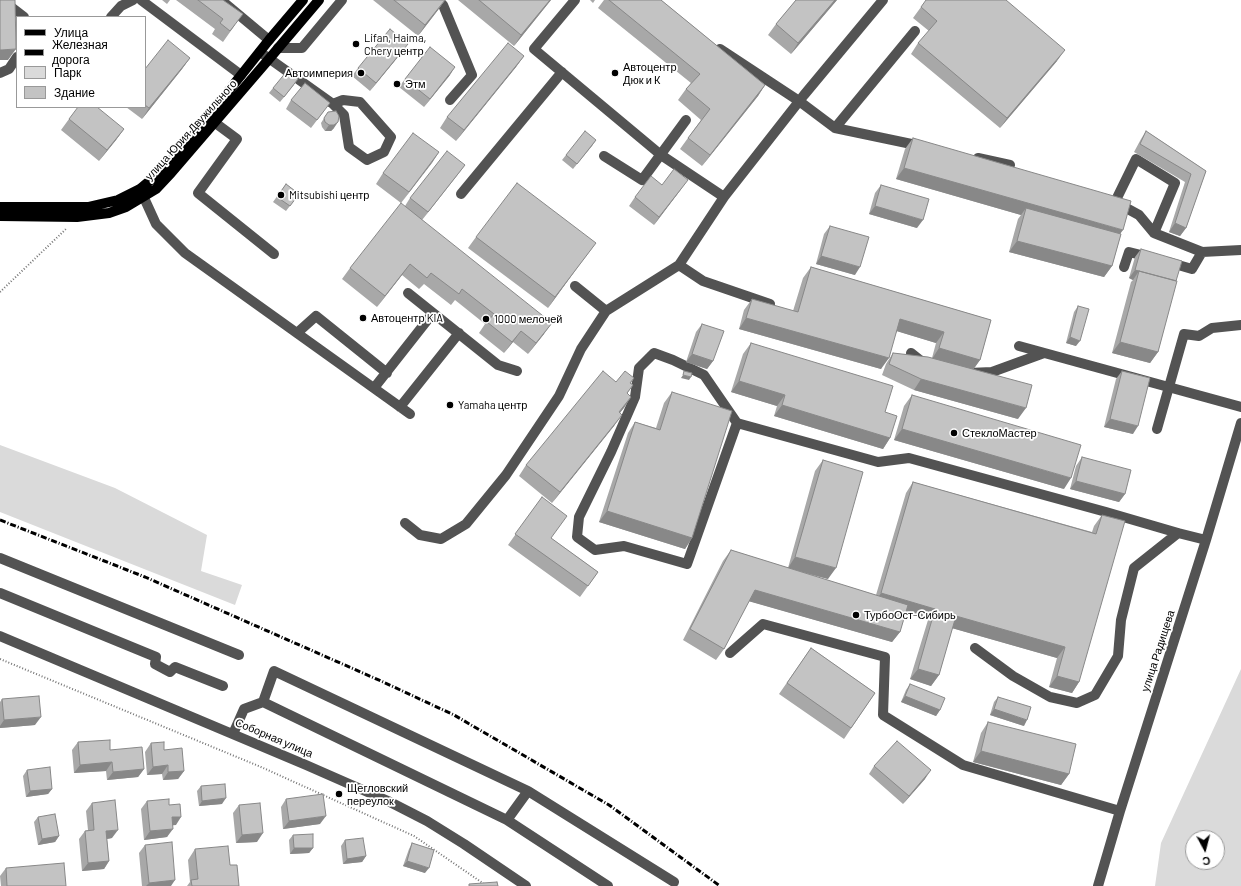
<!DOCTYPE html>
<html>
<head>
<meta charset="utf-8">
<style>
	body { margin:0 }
	#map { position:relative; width:1241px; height:886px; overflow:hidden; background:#fff; font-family:Barlow,sans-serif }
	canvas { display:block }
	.legend { position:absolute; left:16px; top:16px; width:130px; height:92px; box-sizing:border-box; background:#fff; border:1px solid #999; margin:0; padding:5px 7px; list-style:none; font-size:12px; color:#000 }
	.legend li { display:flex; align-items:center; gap:8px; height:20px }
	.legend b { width:20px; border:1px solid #999 }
	.north { position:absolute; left:1185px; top:830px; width:40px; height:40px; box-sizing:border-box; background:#fff; border:1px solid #999; border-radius:50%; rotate:173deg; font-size:11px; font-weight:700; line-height:16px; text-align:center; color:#000 }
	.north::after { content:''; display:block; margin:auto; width:14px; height:18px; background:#000; clip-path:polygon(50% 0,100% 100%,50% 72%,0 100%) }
</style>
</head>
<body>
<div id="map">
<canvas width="1241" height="886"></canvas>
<ul class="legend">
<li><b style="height:5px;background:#000"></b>Улица</li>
<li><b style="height:5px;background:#000"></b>Железная дорога</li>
<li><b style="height:11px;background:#dadada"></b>Парк</li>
<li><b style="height:11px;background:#c3c3c3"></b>Здание</li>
</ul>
<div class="north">С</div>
</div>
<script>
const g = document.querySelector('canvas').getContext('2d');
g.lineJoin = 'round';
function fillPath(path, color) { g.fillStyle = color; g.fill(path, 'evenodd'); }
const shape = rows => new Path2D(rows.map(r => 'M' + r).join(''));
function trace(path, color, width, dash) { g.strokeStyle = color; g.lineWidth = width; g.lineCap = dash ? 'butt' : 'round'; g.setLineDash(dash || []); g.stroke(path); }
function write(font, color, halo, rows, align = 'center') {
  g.font = font + ' Barlow,sans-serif'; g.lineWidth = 3.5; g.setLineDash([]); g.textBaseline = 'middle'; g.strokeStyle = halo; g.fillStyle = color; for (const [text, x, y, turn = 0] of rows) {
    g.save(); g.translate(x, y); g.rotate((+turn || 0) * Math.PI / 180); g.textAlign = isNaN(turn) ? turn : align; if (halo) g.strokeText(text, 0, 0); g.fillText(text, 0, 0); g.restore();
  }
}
fillPath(shape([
	[0,445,115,488,207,535,201,571,242,585,235,605,0,512],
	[1241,669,1241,886,1155,886,1161,843],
	[1193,838,1217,838,1217,862,1193,862]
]), '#dadada');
trace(shape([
	[0,292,67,228],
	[0,659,261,767,414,836,487,886]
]), '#757575', 2, [1, 2]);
trace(shape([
	[2,0,24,17],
	[141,0,241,75],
	[221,0,269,40],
	[438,0,443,5,472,75,450,100],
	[575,0,534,49,661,155,724,197],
	[111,17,121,6,133,0],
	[278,48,302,48,342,0],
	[720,49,799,101,835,128,915,31],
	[260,52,333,104,343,100,360,102,391,137,384,152,367,160,349,147,344,115,333,104],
	[0,73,9,69,17,57],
	[214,122,237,139,198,193,274,254],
	[835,128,921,146],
	[604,156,642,180,686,120],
	[978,158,1010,165],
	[140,189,156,224,185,253,410,414],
	[461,194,562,72],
	[1108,200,1115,202,1136,159,1175,183,1154,233,1202,252,1241,250],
	[1117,203,1139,215,1154,233],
	[1168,262,1192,269,1202,252],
	[679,265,703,281,770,304],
	[1124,267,1129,252,1149,257],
	[575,286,606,311],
	[433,313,498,365,517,371],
	[297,333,316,316,387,373],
	[1019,346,1241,407],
	[911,353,921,361,925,362],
	[969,373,992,372,1044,353],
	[374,388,433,313,408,293],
	[400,407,459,333],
	[737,423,704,375,673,360,654,353,639,368,635,397,611,452,579,517,577,537,595,550,624,546,687,564,737,423,878,462,909,458,1106,512,1178,533,1206,540],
	[1157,429,1184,334,1199,336,1212,328,1241,325],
	[405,523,420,535,441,539,466,524,506,475,559,396,581,349,606,311,679,265,724,197,804,95,883,0],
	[0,558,239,655],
	[0,593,156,657,155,664,170,672,175,667,223,686],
	[0,636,306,765,388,801,427,821,464,844,526,886],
	[975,648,1013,676,1050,697,1077,703,1095,695,1118,656,1121,620,1134,568,1178,533],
	[730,653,763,624,885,657,883,715,963,765,1120,811],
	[263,702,274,671,528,791,674,882],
	[233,734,244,709,263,702,507,820,608,886],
	[507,820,528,791],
	[1098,886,1120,811,1206,540,1241,423]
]), '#535353', 10);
trace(shape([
	[0,207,88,207,118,200,140,189,159,173,184,147,269,40,303,0],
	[0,216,77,217,109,213,126,207,156,189,171,173,269,59,319,0]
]), '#000', 10);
trace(shape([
	[0,520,145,577,381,681,454,715,609,805,720,886]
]), '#000', 3, [6, 2, 1, 2]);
fillPath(shape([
	[162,0,170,0,167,4],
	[176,0,223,0,235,25,223,42,212,34,215,29],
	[373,0,445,0,438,10,418,36],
	[458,0,551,0,514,46],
	[590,0,595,0,593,3],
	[604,0,661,0,765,85,758,96,702,166,680,149,701,120,678,100,686,89,691,83,598,8],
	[796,0,837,0,791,54,768,35,776,24],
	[921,7,1057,61,1000,128,911,54,918,43,929,31,913,18],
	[402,52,370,91,352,76,358,68],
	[524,56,516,67,456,141,440,128,447,117],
	[190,58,182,69,142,119,126,107,145,107,145,69],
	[450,75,424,107,399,87,405,79],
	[294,85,280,102,269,93,273,88],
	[291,100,324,111,311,128,286,109],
	[328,112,334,128,331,131,325,131,322,127,321,123],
	[69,119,124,129,116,140,99,161,61,130],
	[1146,131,1206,171,1186,228,1180,236,1169,232,1185,182,1134,152,1141,139],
	[913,138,1121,234,1112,266,1104,277,1009,252,1018,219,1021,215,896,179,905,149],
	[596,140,573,169,562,160,566,155],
	[439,152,401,203,376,184,383,173],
	[465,165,422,220,544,334,528,354,513,342,504,353,479,333,485,324,455,300,451,305,424,284,419,289,402,275,377,307,342,279,350,268,405,206,410,198],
	[286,184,299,194,286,211,273,202],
	[662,185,682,188,654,225,629,206,635,197],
	[881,185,917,228,869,214,875,193],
	[830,226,855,275,816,264,824,234],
	[476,237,588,253,548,308,468,248],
	[1141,249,1176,281,1158,352,1150,363,1112,353,1131,282,1133,280,1129,278,1135,257],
	[811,267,991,320,980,360,973,370,1018,419,914,390,882,375,886,364,893,353,932,358,936,343,897,331,881,369,739,329,744,310,752,299,793,311,803,278],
	[1078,306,1076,346,1066,343,1074,312],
	[702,324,713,361,707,369,686,362,696,332],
	[751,343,885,412,890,438,883,449,774,416,777,406,731,392,743,354],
	[1122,371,1133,434,1104,427,1116,379],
	[634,378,631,383,633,385,627,394,631,397,620,413,614,426,552,503,519,476,526,465,616,382],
	[672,392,692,538,685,549,599,522,628,433,635,422,656,428,664,403],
	[912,395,1064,489,894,440,904,406],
	[1082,457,1125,494,1119,502,1070,489,1076,466],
	[823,460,828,579,796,571,876,595,906,493,913,482,1092,532,1094,526,1102,515,1079,682,1072,693,1049,687,1057,658,952,628,939,675,931,686,910,679,928,620,905,613,900,632,892,642,749,601,724,649,716,660,683,640,723,561,731,550,788,568,815,471],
	[542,497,551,538,598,572,580,597,508,545],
	[811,648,875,693,844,739,779,694],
	[910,684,940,710,936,716,901,702,906,690],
	[998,697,1024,726,990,715,994,702],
	[0,698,0,702,2,699,35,725,0,728],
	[988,722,1069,774,1061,785,973,762,981,733],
	[78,742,110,750,144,769,138,777,107,780,106,771,74,773,72,750],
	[151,743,164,750,184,771,178,779,163,780,162,774,147,775,145,752],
	[874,766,925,779,903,804,869,774],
	[27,770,52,789,48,794,26,797,23,776],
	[201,786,222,804,199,806,197,791],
	[286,799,320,824,283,829,281,807],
	[147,801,169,805,176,825,173,825,167,837,144,840,141,809],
	[92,803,112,838,107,839,109,861,104,869,82,871,79,839,85,831,88,830,86,811],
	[239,805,257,842,236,843,233,813],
	[38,817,59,836,55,842,38,845,34,822],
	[293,835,313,848,309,853,290,854,289,840],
	[345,840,366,856,362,862,343,864,341,846],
	[412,843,425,873,403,866,409,849],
	[145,845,171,886,142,886,139,853],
	[195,849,230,865,239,886,187,886,190,882,188,860],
	[6,868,66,886,1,886,0,876]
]), '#a8a8a8');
fillPath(shape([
	[445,0,438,10,418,36,425,25],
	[550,0,551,0,514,46,521,35],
	[835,0,837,0,791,54,798,43],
	[408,44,402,52,370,91,376,83],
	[16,49,8,60,0,60,0,50],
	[1065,50,1057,61,1000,128,1007,118],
	[524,56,516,67,456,141,464,130],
	[190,58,182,69,142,119,149,108],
	[455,67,450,75,424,107,430,99],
	[765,85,758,96,702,166,710,155],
	[338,122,334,128,331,131,325,131,329,125],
	[124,129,116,140,99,161,107,150],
	[596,140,592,146,573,169,577,164],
	[439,152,432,163,401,203,409,192],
	[465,165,459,173,422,220,428,212],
	[904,168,1123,230,1115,241,1026,208,1021,215,896,179],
	[688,180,682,188,654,225,659,217],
	[875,206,923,220,917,228,869,214],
	[1175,223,1186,228,1180,236,1169,232],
	[1017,241,1112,266,1104,277,1009,252],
	[596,243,588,253,548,308,555,297],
	[821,256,860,267,855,275,816,264],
	[410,264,402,275,377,307,385,296],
	[1135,270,1139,271,1133,280,1129,278],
	[746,318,889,358,881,369,739,329],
	[900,319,944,332,936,343,893,330],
	[552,323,544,334,528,354,536,343],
	[521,331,513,342,504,353,512,342],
	[1070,337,1080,341,1076,346,1066,343],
	[1120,342,1158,352,1150,363,1112,353],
	[939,348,980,360,972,371,932,359],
	[692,354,713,361,707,369,686,362],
	[683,375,691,377,689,380,681,378],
	[921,379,1026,408,1018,419,914,390],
	[739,381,785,395,777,406,731,392],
	[631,397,624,408,611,423,619,412],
	[782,405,890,438,883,449,774,416],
	[622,415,614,426,552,503,560,492],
	[1110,419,1138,426,1133,434,1104,427],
	[902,429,1071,478,1064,489,894,440],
	[1076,481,1125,494,1119,502,1070,489],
	[607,511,692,538,685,549,599,522],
	[795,557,836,568,828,579,788,568],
	[755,590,900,632,892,642,748,601],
	[881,593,935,609,928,620,874,604],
	[956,616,1065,647,1057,658,948,627],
	[918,669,939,675,931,686,910,679],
	[1057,676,1079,682,1072,693,1049,687],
	[905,696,940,710,936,716,901,702],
	[994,709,1027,720,1024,726,990,715],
	[41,717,35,725,0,728,0,726,4,720],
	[981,751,1069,774,1061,785,973,762],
	[112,762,106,771,74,773,80,765],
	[168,765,162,774,147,775,153,767],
	[144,769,138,777,107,780,113,772],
	[931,770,925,779,903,804,909,796],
	[184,771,178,779,163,780,168,772],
	[52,789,48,794,26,797,30,791],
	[226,798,222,804,199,806,202,801],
	[326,816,320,824,283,829,289,821],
	[172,817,181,817,176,825,166,826],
	[173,829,167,837,144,840,150,831],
	[118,830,112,838,101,840,106,831],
	[263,833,257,842,236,843,242,835],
	[59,836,55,842,38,845,42,839],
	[294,848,313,848,309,853,290,854],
	[366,856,362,862,343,864,347,859],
	[109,861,104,869,82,871,88,863],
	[407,861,429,868,425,873,403,866],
	[175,880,171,886,146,886,149,883]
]), '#888');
const building = shape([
	[0,0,15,0,16,49,0,50,0,0],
	[198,0,223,0,243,14,230,31,220,23,223,19,198,0],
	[394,0,445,0,425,25,394,0],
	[479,0,550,0,521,35,479,0],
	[609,0,661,0,765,85,710,155,688,138,710,109,686,89,700,74,609,0],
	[796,0,835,0,798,43,776,24,796,0],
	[926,0,1006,0,1065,50,1007,118,918,43,937,21,921,7,926,0],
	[390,29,408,44,376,83,358,68,390,29],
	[168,40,190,58,149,108,145,105,145,69,168,40],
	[508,43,524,56,464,130,447,117,508,43],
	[430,47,455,67,430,99,405,79,430,47],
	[287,71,298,79,284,97,273,88,287,71],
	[305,83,330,103,317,120,291,100,305,83],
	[78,107,97,107,124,129,107,150,69,119,78,107],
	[336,111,339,116,338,122,334,125,329,125,325,122,324,118,328,112,336,111],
	[585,131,596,140,577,164,566,155,585,131],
	[1146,131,1206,171,1186,228,1175,223,1191,174,1140,144,1146,131],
	[413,133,439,152,409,192,383,173,413,133],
	[913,138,1131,201,1123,230,904,168,913,138],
	[447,151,465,165,428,212,410,198,447,151],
	[674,169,688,180,659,217,635,197,651,176,662,185,674,169],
	[517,183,596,243,555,297,476,237,517,183],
	[286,184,299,194,290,206,277,197,286,184],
	[881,185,929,199,923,220,875,206,881,185],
	[401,203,552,323,536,343,521,331,512,342,487,322,494,314,462,289,459,294,431,273,427,278,410,264,385,296,350,268,401,203],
	[1026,208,1121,234,1112,266,1017,241,1026,208],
	[830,226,869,237,860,267,821,256,830,226],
	[1141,249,1182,261,1176,281,1135,270,1141,249],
	[811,267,991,320,980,360,939,348,944,332,900,319,889,358,746,318,752,299,798,312,811,267],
	[1139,271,1177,281,1158,352,1120,342,1139,271],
	[1078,306,1089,309,1080,341,1070,337,1078,306],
	[702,324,724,331,713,361,692,354,702,324],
	[751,343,893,386,885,412,897,416,890,438,782,405,785,395,739,381,751,343],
	[893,353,928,357,1032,385,1026,408,921,379,889,364,893,353],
	[603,371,616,382,625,371,634,378,630,383,633,385,627,393,631,397,619,412,622,415,560,492,526,465,603,371],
	[684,371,692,373,691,377,683,375,684,371],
	[1122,371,1150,378,1138,426,1110,419,1122,371],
	[672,392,732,411,692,538,607,511,635,422,660,430,672,392],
	[912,395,1081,445,1071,478,902,429,912,395],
	[1082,457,1131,470,1125,494,1076,481,1082,457],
	[823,460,863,472,836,568,795,557,823,460],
	[913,482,1096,534,1102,515,1125,521,1079,682,1057,676,1065,647,956,616,939,675,918,669,935,609,881,593,913,482],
	[542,497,567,516,551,538,598,572,588,586,515,534,542,497],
	[731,550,908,605,900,632,755,590,724,649,690,629,731,550],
	[811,648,875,693,851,728,787,683,811,648],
	[910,684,945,698,940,710,905,696,910,684],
	[39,696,41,717,4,720,2,699,39,696],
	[998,697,1031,707,1027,720,994,709,998,697],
	[988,722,1076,744,1069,774,981,751,988,722],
	[110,740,110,750,142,747,144,769,113,772,112,762,80,765,78,742,110,740],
	[897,741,931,770,909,796,874,766,897,741],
	[164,742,164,750,182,748,184,771,168,772,168,765,153,767,151,743,164,742],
	[50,767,52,789,30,791,27,770,50,767],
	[225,784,226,798,202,801,201,786,225,784],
	[323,794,326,816,289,821,286,799,323,794],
	[169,799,169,805,180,804,181,817,172,817,173,829,150,831,147,801,169,799],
	[115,800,118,830,106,831,109,861,88,863,85,831,94,830,92,803,115,800],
	[260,803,263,833,242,835,239,805,260,803],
	[55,814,59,836,42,839,38,817,55,814],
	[313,834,313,848,294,848,293,835,313,834],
	[363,838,366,856,347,859,345,840,363,838],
	[172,842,175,880,149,883,145,845,172,842],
	[412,843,434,850,429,868,407,861,412,843],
	[228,846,230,865,237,865,239,886,192,886,191,880,198,879,195,849,228,846],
	[64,863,66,886,7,886,6,868,64,863],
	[497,882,498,886,469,886,469,884,497,882]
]);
fillPath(building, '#c3c3c3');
trace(building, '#888', 1);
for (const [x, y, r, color] of [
	[356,44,4,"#000"],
	[361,73,4,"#000"],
	[615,73,4,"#000"],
	[397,84,4,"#000"],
	[281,195,4,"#000"],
	[363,318,4,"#000"],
	[486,319,4,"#000"],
	[450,405,4,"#000"],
	[954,433,4,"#000"],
	[856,615,4,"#000"],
	[339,794,4,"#000"]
]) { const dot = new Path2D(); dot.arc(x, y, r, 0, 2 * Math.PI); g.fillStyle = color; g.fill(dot); trace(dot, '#fff', 1.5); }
write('11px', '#000', '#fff', [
	["Lifan, Haima,",364,38],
	["Chery центр",364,51],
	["Автоцентр",623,67],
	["Дюк и К",623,80],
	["Автоимперия",353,73,"right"],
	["Этм",405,84],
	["Mitsubishi центр",289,195],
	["Автоцентр KIA",371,318],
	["1000 мелочей",494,319],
	["Yamaha центр",458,405],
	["СтеклоМастер",962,433],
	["ТурбоОст-Сибирь",864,615],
	["Щегловский",347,788],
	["переулок",347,801]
], 'left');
write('11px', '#000', '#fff', [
	["улица Юрия Двужильного",191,130,-48],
	["улица Радищева",1158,651,-72],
	["Соборная улица",274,738,23]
]);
</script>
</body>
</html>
